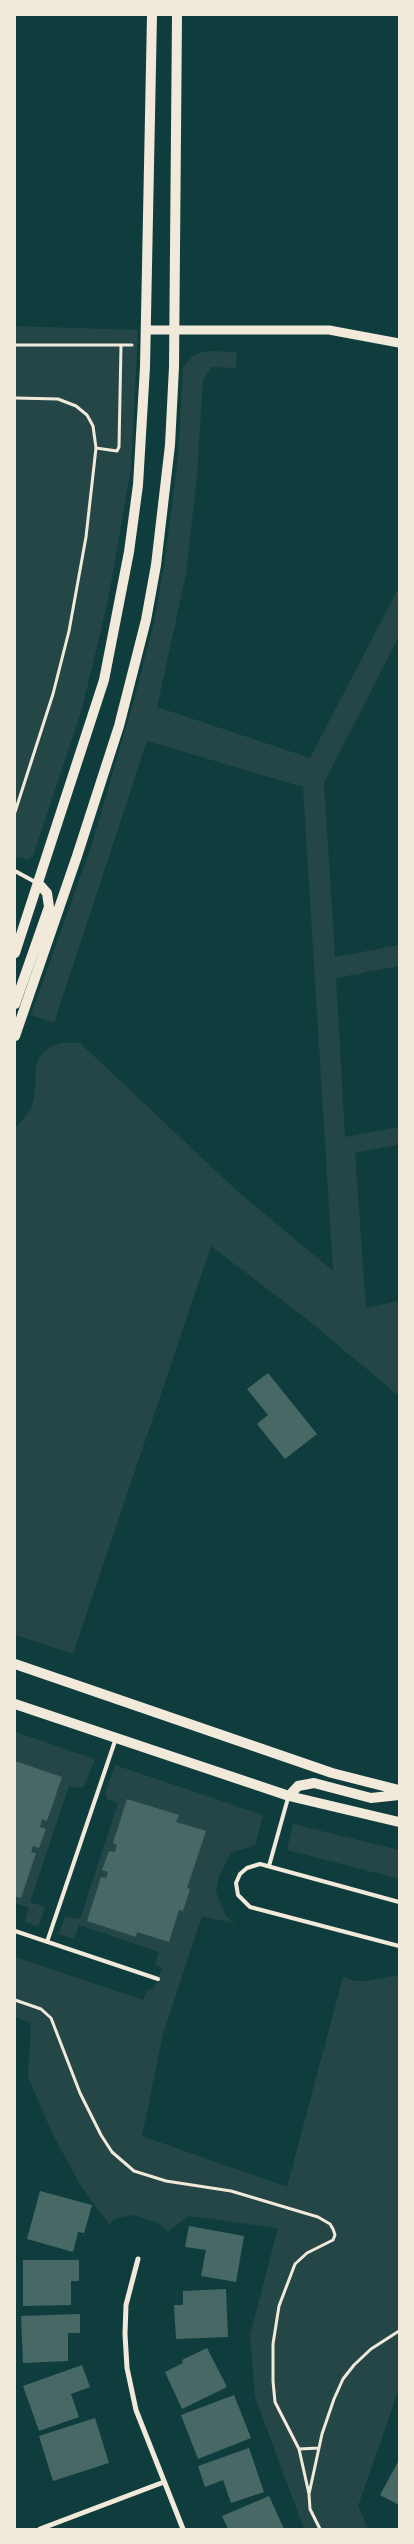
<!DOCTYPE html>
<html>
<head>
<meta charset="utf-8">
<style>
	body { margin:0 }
	#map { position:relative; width:414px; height:2544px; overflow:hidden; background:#0f3d3e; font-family:"Fira Sans",sans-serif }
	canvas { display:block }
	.frame { position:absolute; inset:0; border:16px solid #f1e9da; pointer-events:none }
</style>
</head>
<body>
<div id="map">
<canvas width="414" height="2544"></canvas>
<div class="frame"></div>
</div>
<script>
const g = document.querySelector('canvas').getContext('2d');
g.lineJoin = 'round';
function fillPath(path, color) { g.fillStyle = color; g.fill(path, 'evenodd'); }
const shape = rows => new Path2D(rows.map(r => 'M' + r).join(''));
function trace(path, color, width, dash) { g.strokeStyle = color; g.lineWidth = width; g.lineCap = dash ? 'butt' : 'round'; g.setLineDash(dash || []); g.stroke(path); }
fillPath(shape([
	[15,326,138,330,131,469,108,600,82,709,33,856,28,859,15,857],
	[207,351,237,352,236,368,212,367,203,380,197,475,186,574,157,707,310,758,399,587,399,636,324,783,335,957,399,945,399,966,336,978,345,1137,399,1127,399,1144,355,1153,366,1308,399,1301,399,1396,303,1316,211,1246,73,1654,15,1635,15,1129,31,1109,35,1092,36,1066,39,1057,51,1046,61,1043,80,1043,235,1189,333,1271,303,787,147,741,54,1023,31,1015,91,847,134,700,152,631,164,567,178,457,183,367,194,355],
	[15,1732,95,1759,84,1787,78,1788,69,1786,30,1902,45,1907,40,1923,36,1926,25,1922,29,1908,15,1903],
	[115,1765,263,1815,255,1845,231,1853,219,1876,216,1891,220,1903,226,1916,236,1924,202,1916,163,2034,142,2136,287,2187,343,1977,355,1981,366,1981,399,1975,399,2389,358,2506,368,2529,304,2529,255,2397,250,2335,278,2228,188,2216,168,2232,158,2223,134,2215,117,2218,109,2224,79,2183,52,2133,28,2077,31,2023,15,2017,15,1957,143,2000,148,1989,154,1989,162,1968,155,1964,159,1952,79,1925,74,1939,59,1934,65,1916,80,1919,118,1803,107,1799,105,1794],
	[293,1824,399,1850,399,1879,287,1850]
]), '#244646');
fillPath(shape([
	[268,1373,317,1434,285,1459,257,1424,268,1415,247,1389],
	[15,1761,62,1777,47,1821,42,1819,40,1827,46,1829,39,1848,33,1846,31,1852,36,1853,21,1898,15,1896],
	[127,1799,179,1815,176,1822,206,1831,187,1888,190,1889,183,1911,179,1910,169,1942,137,1932,136,1937,87,1921,101,1877,106,1878,108,1872,102,1870,109,1851,115,1852,117,1845,113,1843],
	[40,2191,92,2205,84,2233,78,2232,73,2252,27,2239],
	[189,2226,244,2236,236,2282,201,2276,206,2250,185,2247],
	[23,2260,79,2260,79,2281,71,2281,71,2305,23,2306],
	[226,2289,228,2337,176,2339,174,2305,183,2305,183,2291],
	[80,2314,80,2333,68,2333,68,2361,23,2363,21,2316],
	[207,2348,227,2387,182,2409,165,2372,183,2363,182,2360],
	[82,2365,90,2387,71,2394,79,2417,39,2431,23,2386],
	[234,2395,251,2438,198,2459,181,2415],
	[95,2418,109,2463,53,2481,39,2436],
	[249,2448,264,2492,231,2503,223,2480,205,2487,198,2466],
	[399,2460,399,2505,380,2495],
	[269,2496,284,2529,228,2529,222,2516]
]), '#486865');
trace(shape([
	[15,345,132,345],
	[15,398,58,399,76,406,87,415,93,426,96,448,86,537,69,631,53,694,15,812],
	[96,448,117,451,119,447,121,345],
	[15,2000,41,2009,51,2018,80,2093,101,2135,112,2152,134,2171,166,2181,231,2191,318,2217,330,2224,333,2229,335,2235,333,2240,307,2253,295,2264,279,2306,273,2344,273,2381,275,2402,299,2449,309,2494],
	[299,2449,319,2448],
	[320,2529,310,2509,309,2494,322,2434,334,2399,343,2379,354,2365,371,2349,399,2331]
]), '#f1e9da', 3);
trace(shape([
	[15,871,37,883],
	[269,1866,288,1798],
	[399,1902,260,1864,247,1868,240,1874,236,1883,238,1895,250,1907,399,1946],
	[15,1931,158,1979],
	[47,1942,116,1738]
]), '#f1e9da', 4);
trace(shape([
	[138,2259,126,2305,125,2334,127,2368,136,2410,183,2529],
	[40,2529,164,2482]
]), '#f1e9da', 5);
trace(shape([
	[146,330,329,330,399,343]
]), '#f1e9da', 9);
trace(shape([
	[15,953,104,680,129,552,138,485,145,367,152,15],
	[15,1004,49,907,47,893,39,884],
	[15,1036,77,856,119,726,146,620,156,565,170,445,174,367,177,15],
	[15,1664,332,1773,399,1790],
	[15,1704,289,1796,399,1822],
	[289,1796,298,1786,314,1783,371,1798,399,1795]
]), '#f1e9da', 10);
</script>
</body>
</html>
